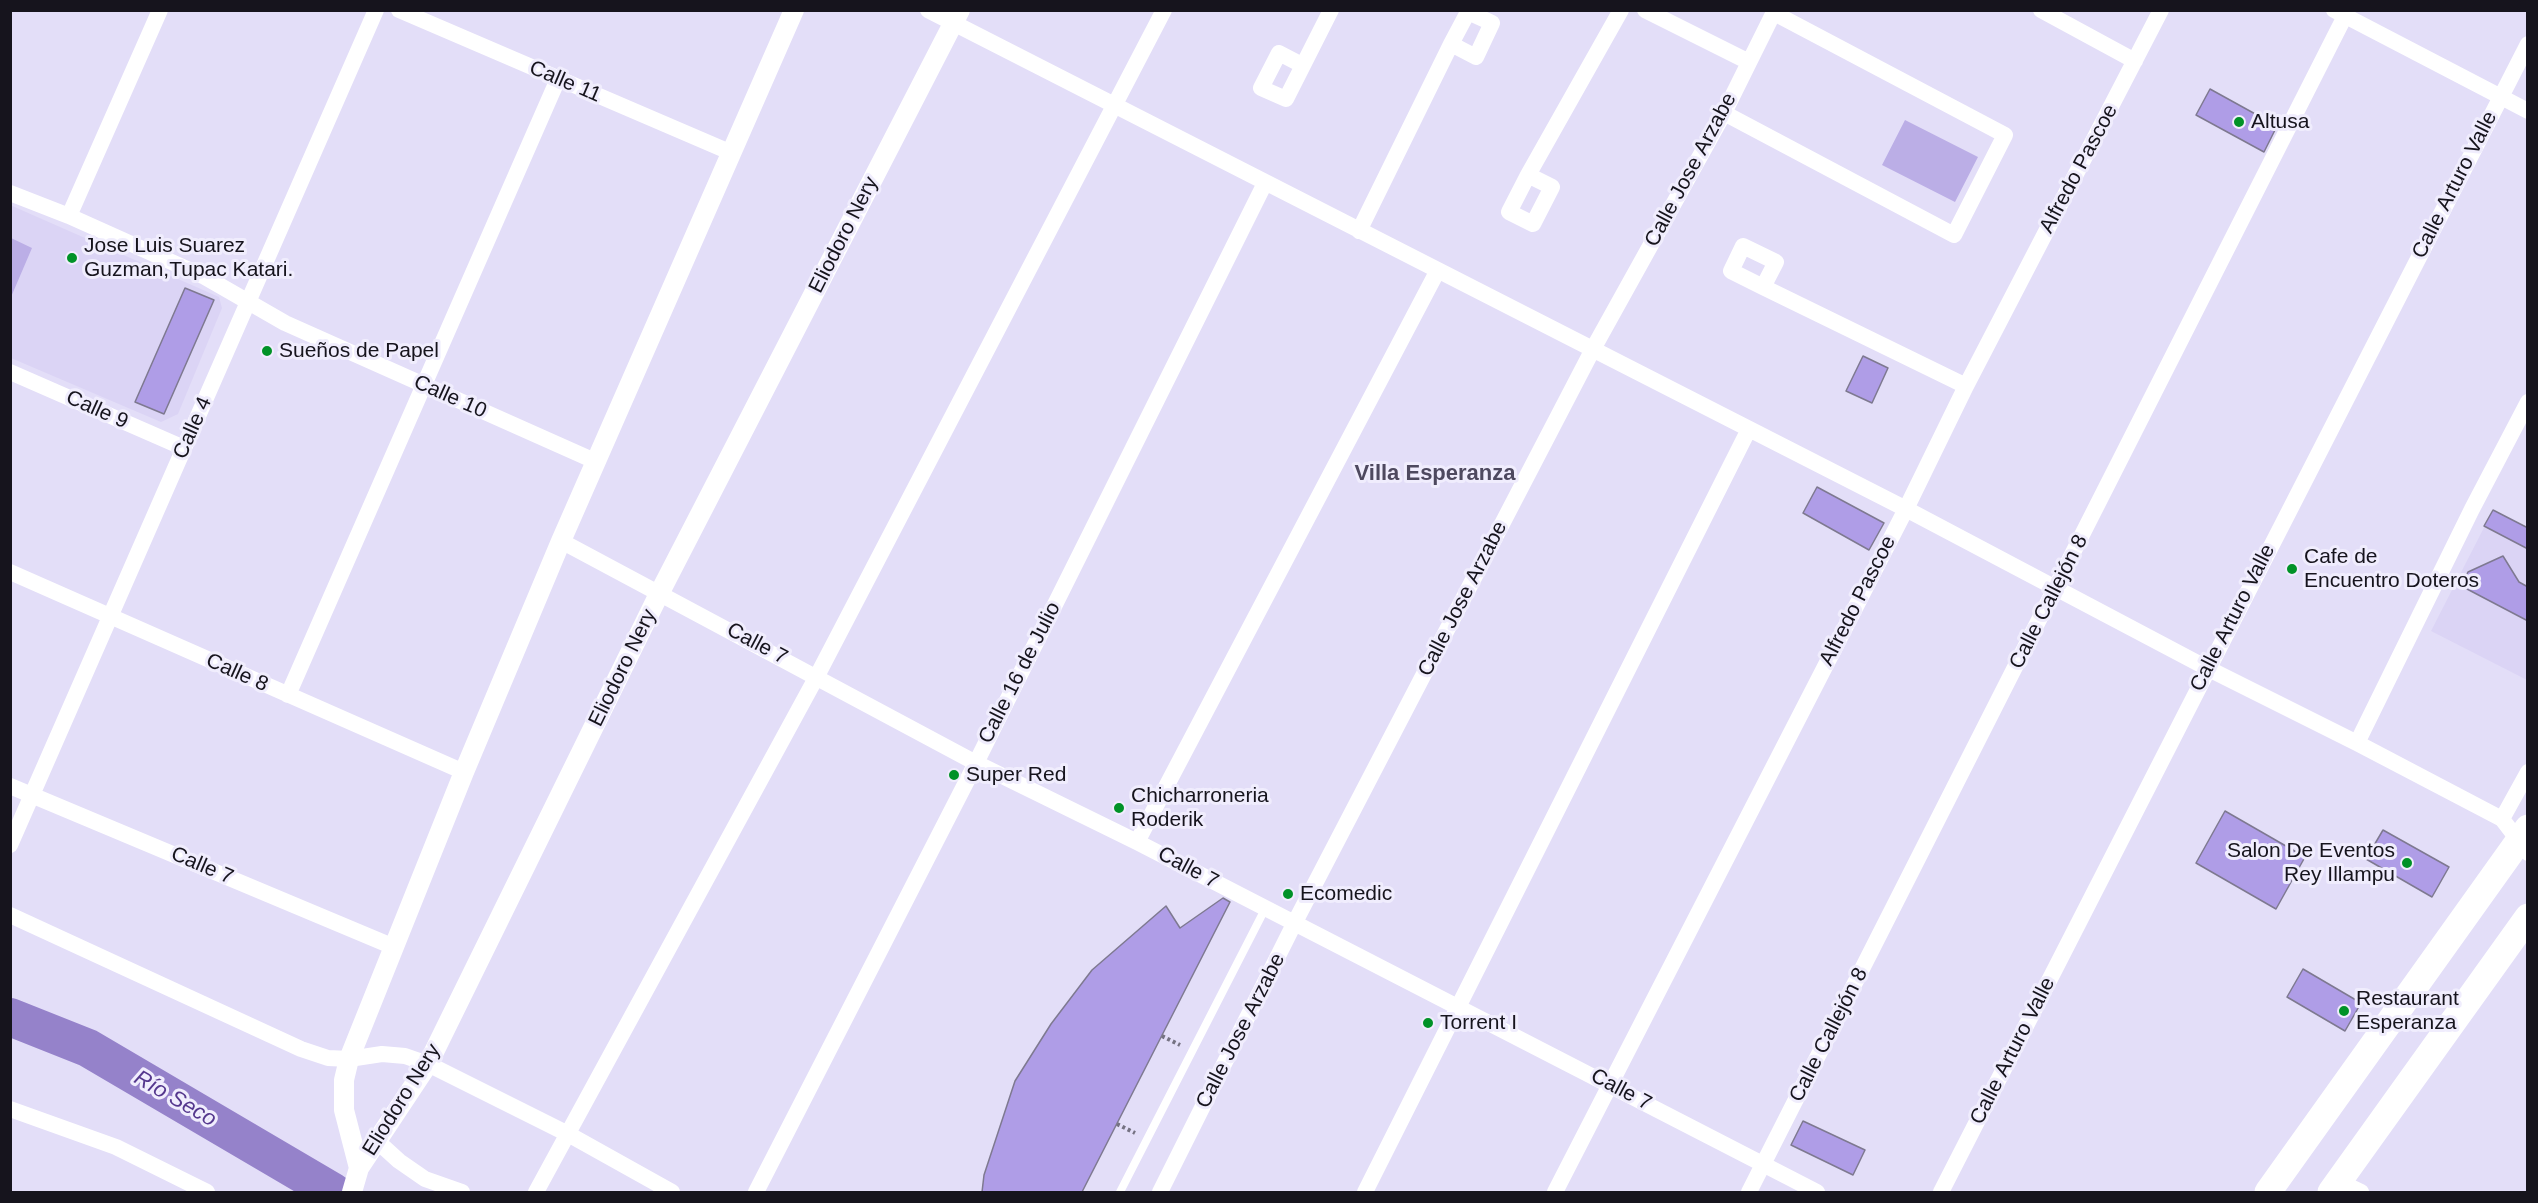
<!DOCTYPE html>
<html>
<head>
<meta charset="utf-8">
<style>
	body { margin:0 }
	#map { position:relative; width:2538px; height:1203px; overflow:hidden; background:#e3def8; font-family:Arial,sans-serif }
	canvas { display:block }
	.frame { position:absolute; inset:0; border:12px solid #16141d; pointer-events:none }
</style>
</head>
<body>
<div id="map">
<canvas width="2538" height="1203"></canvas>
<div class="frame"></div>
</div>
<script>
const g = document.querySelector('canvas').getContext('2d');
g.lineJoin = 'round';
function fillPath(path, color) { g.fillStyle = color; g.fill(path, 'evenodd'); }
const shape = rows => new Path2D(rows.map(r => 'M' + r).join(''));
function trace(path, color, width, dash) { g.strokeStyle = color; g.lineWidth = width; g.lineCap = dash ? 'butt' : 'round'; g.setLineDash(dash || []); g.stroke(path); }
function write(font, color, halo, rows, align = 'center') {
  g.font = font + ' Arial,sans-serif'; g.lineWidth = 6; g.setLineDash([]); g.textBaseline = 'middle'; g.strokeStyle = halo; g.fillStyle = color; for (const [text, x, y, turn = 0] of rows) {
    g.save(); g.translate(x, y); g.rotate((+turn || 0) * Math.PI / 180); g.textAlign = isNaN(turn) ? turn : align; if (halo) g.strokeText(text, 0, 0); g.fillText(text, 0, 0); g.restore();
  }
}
fillPath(shape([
	[10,205,219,297,222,308,178,414,161,422,11,358],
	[2493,510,2527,528,2527,680,2431,631]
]), '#dbd4f5');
fillPath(shape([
	[1905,120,1978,157,1955,202,1882,165],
	[11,238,32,248,11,297]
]), '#bbaee6');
trace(shape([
	[10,1017,88,1048,333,1192]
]), '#9582ca', 38);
const building = shape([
	[2210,89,2277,126,2264,152,2196,115,2210,89],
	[185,288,214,300,164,414,135,402,185,288],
	[1863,356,1888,368,1872,403,1846,391,1863,356],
	[1817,487,1884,523,1869,550,1803,513,1817,487],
	[2493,510,2528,528,2528,549,2484,526,2493,510],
	[2503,556,2519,582,2528,587,2528,621,2467,589,2463,581,2468,572,2503,556],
	[2225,811,2305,857,2276,909,2196,863,2225,811],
	[2383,830,2449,867,2432,897,2366,859,2383,830],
	[1223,898,1230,902,1082,1192,982,1192,984,1175,1015,1081,1051,1024,1092,970,1166,906,1180,928,1223,898],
	[2303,969,2361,1003,2345,1031,2287,997,2303,969],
	[1803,1121,1865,1150,1853,1175,1791,1145,1803,1121]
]);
fillPath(building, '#af9de7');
trace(building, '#7e7990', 1.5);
trace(shape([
	[1162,1036,1180,1045],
	[1117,1124,1135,1133]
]), '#757282', 4, [3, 3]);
trace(shape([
	[1120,1192,1265,909]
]), '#fff', 8);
trace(shape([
	[399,10,732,153],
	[928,10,1906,509,2207,668,2357,743,2502,819,2528,853],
	[1645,10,1749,62],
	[2041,10,2135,61],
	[2334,10,2528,111],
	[1302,65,1279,53,1261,88,1286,99,1331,10],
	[1724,113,1954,235,2005,135,1774,13],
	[1528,175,1552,187,1533,224,1509,212,1528,175,1621,10],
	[10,193,69,216,205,277,285,323,597,462],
	[69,216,160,10],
	[1359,231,1451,44,1468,12,1492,23,1476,57,1451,44],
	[1763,287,1776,262,1743,246,1731,271,1763,287,1966,386],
	[10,372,184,448],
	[561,541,976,763,1137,842,1817,1192],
	[10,572,464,772],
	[288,695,558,79],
	[2357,743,2472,509,2528,402],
	[10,786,394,947],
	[2502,819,2528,772],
	[1137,842,1438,270],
	[10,845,376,10],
	[10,915,301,1049,328,1058,349,1059,382,1054,405,1056,428,1064,568,1134,672,1192],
	[10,1109,116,1147,207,1192],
	[377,1141,399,1161,425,1179,462,1192],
	[2340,1182,2361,1192],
	[536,1192,817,676,1164,10],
	[756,1192,976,763,1265,183],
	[1160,1192,1294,924,1593,349,1724,113,1775,10],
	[1365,1192,1749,429],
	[1555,1192,1906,509,1966,386,2161,10],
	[1749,1192,2348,10],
	[1941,1192,2528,44]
]), '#fff', 16);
trace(shape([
	[359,1168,344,1110,344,1080,349,1059,464,772,561,541,794,10],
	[352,1192,359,1168,428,1064,659,594,960,10]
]), '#fff', 20);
trace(shape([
	[2268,1192,2528,828],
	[2331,1192,2528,917]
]), '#fff', 27);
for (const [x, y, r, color] of [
	[2239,122,6,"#009227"],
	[72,258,6,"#009227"],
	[267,351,6,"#009227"],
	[2292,569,6,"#009227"],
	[954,775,6,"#009227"],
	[1119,808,6,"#009227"],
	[2407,863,6,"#009227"],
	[1288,894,6,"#009227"],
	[2344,1011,6,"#009227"],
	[1428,1023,6,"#009227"]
]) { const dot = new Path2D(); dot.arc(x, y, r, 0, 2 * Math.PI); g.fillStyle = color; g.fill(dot); trace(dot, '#f0edfd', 2); }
write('21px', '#16141d', '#f0edfd', [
	["Calle 11",565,82,23],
	["Alfredo Pascoe",2079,169,-62],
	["Calle Jose Arzabe",1691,170,-62],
	["Calle Arturo Valle",2455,185,-63],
	["Eliodoro Nery",844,235,-63],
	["Calle 10",450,397,24],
	["Calle 9",97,410,24],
	["Calle 4",193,428,-66],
	["Calle Jose Arzabe",1463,599,-63],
	["Alfredo Pascoe",1858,601,-63],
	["Calle Callejón 8",2049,602,-63],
	["Calle Arturo Valle",2233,618,-63],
	["Calle 7",757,644,28],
	["Eliodoro Nery",623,668,-64],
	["Calle 8",237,673,24],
	["Calle 16 de Julio",1020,673,-63],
	["Calle 7",202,866,23],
	["Calle 7",1188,868,28],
	["Calle Jose Arzabe",1241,1031,-63],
	["Calle Callejón 8",1829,1035,-63],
	["Calle Arturo Valle",2013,1051,-63],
	["Calle 7",1621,1090,28],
	["Eliodoro Nery",402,1100,-58]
]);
write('21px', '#16141d', '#f0edfd', [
	["Altusa",2251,122],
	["Jose Luis Suarez",84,246],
	["Guzman,Tupac Katari.",84,270],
	["Sueños de Papel",279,351],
	["Cafe de",2304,557],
	["Encuentro Doteros",2304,581],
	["Super Red",966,775],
	["Chicharroneria",1131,796],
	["Roderik",1131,820],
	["Salon De Eventos",2395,851,"right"],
	["Rey Illampu",2395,875,"right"],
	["Ecomedic",1300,894],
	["Restaurant",2356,999],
	["Esperanza",2356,1023],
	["Torrent I",1440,1023]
], 'left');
write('bold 22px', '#4e495f', '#f0edfd', [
	["Villa Esperanza",1435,474]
]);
write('italic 22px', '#55388e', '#f0edfd', [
	["Río Seco",175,1099,30]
]);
</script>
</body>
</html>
